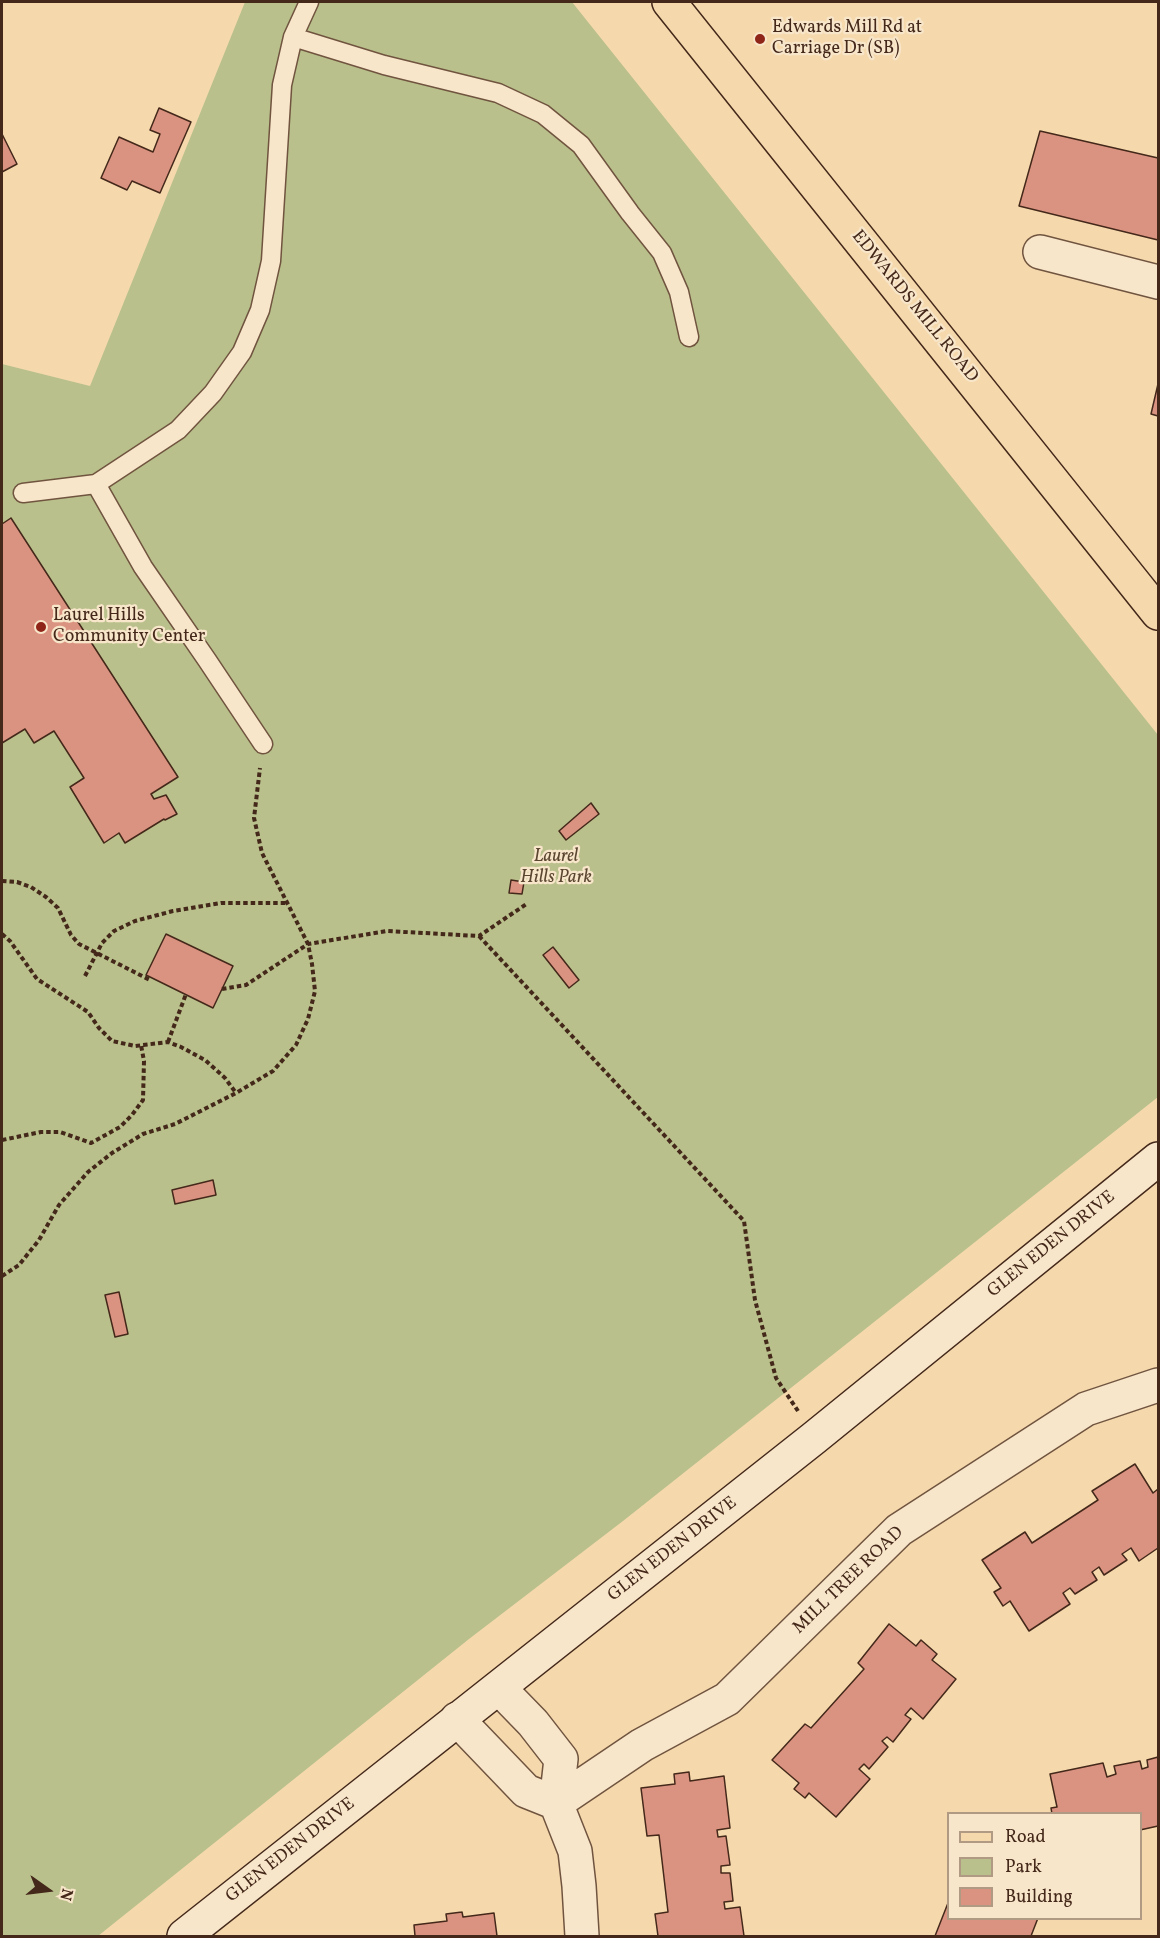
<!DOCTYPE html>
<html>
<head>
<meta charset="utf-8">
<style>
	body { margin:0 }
	#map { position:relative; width:1160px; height:1938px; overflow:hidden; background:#f5d9ad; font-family:Vollkorn,serif }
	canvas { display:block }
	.frame { position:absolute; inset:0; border:3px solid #44281a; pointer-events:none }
	.legend { position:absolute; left:947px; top:1812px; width:195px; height:108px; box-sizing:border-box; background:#f8e6ca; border:2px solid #b09a84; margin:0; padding:8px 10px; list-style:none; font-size:18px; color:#44281a }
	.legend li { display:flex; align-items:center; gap:12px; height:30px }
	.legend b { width:30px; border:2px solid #b09a84 }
	.north { position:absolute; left:18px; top:1860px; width:60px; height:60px; -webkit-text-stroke:4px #f8e6ca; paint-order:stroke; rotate:104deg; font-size:16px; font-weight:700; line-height:24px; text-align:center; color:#44281a }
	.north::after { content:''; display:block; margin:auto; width:21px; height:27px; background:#44281a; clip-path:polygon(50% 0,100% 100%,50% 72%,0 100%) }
</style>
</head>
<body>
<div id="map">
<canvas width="1160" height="1938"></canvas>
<div class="frame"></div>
<ul class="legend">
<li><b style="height:8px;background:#f5d9ad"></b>Road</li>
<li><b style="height:16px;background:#b9c08c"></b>Park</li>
<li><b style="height:16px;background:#da9380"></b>Building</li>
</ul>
<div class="north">N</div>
</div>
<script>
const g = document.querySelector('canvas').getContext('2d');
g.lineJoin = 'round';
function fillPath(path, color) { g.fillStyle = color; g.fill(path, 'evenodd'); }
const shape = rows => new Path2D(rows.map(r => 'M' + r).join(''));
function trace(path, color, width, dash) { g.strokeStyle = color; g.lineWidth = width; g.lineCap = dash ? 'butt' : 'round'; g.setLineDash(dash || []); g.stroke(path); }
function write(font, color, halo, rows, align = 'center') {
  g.font = font + ' Vollkorn,serif'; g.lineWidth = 4.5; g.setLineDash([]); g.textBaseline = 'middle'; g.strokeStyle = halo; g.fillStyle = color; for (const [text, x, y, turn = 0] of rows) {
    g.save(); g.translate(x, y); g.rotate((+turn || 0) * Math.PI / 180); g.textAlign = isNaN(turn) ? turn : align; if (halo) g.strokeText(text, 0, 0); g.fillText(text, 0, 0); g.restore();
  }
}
fillPath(shape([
	[245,2,572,2,1158,735,1158,1097,623,1521,469,1639,98,1936,2,1936,2,364,90,386]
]), '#b9c08c');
const building = shape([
	[159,108,191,122,160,193,132,181,127,190,101,178,119,137,153,152,160,134,150,130,159,108],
	[1040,131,1158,158,1158,240,1019,206,1040,131],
	[2,134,17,164,2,172,2,134],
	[1158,384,1158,416,1151,414,1158,384],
	[11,518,178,777,151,794,154,799,166,795,177,814,165,820,164,819,125,843,119,833,104,843,70,787,84,778,54,731,34,743,25,729,2,743,2,524,11,518],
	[591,803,599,814,566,840,559,831,591,803],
	[511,880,524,882,522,894,509,893,511,880],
	[166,934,233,966,213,1008,146,975,166,934],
	[553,947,579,980,569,988,543,955,553,947],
	[213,1180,216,1195,175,1204,172,1190,213,1180],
	[119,1292,128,1334,115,1337,105,1295,119,1292],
	[1135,1464,1153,1493,1158,1489,1158,1548,1139,1561,1131,1548,1122,1554,1127,1560,1104,1575,1099,1567,1092,1572,1097,1580,1075,1594,1070,1588,1063,1593,1070,1604,1029,1631,1010,1601,1003,1606,994,1592,1001,1588,982,1560,1025,1532,1032,1543,1098,1500,1092,1491,1135,1464],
	[889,1624,916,1646,921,1640,937,1654,932,1660,956,1679,923,1719,911,1708,905,1715,911,1719,893,1742,887,1737,882,1741,888,1747,869,1769,864,1764,859,1769,870,1779,836,1817,809,1793,805,1798,794,1789,799,1783,772,1760,805,1724,811,1728,864,1669,858,1663,889,1624],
	[1158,1757,1158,1826,1140,1830,1140,1814,1052,1814,1051,1808,1057,1807,1050,1774,1103,1763,1107,1777,1116,1774,1114,1766,1140,1761,1142,1769,1148,1767,1147,1760,1158,1757],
	[689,1772,690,1781,724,1776,730,1828,717,1830,718,1837,726,1836,730,1865,721,1866,721,1873,730,1873,733,1901,724,1902,725,1909,740,1907,744,1936,658,1936,655,1914,668,1912,659,1835,647,1836,641,1788,675,1784,674,1774,689,1772],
	[948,1903,948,1918,1038,1918,1031,1936,935,1936,948,1903],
	[462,1912,463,1917,494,1913,497,1936,415,1936,414,1925,447,1921,446,1914,462,1912]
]);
fillPath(building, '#da9380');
trace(building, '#44281a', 1.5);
const service = shape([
	[293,37,384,65,498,93,543,114,581,145,630,213,662,253,679,292,689,337],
	[23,493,96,484],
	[263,744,207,660,143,567,96,484,178,430,213,393,242,352,260,310,271,261,282,85,293,37,309,2]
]);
const minor = shape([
	[1040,252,1158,282],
	[499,1688,533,1723,561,1759,556,1803,575,1851,579,1886,582,1936],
	[457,1719,526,1791,556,1803],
	[556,1803,642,1745,727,1699,899,1530,1086,1409,1158,1385]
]);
const secondary = shape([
	[184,1936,814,1438,1158,1159]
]);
const primary = shape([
	[669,2,1158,613]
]);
trace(service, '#70543f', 21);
trace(minor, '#70543f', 36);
trace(secondary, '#44281a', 36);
trace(primary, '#44281a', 36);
trace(shape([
	[2,881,17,882,31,887,46,897,58,908,71,935,79,944,150,980],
	[2,934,10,941,37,979,88,1012,99,1028,112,1041,135,1046,168,1042,181,1047,205,1060,225,1078,236,1093],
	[479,936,744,1221,755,1300,776,1378,798,1411],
	[85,976,102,943,114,931,135,921,173,911,221,903,286,903],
	[222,989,246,985,308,944,387,931,479,936,528,903],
	[168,1042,186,994],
	[2,1140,41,1132,60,1132,91,1143,120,1127,132,1115,143,1100,144,1061,141,1045],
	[2,1276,19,1265,39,1240,59,1205,88,1172,112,1153,143,1134,175,1124,236,1093,273,1071,296,1045,308,1019,315,991,312,964,308,944,262,853,254,818,260,768]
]), '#44281a', 4, [4.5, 3]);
trace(service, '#f8e6ca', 18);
trace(minor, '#f8e6ca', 33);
trace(secondary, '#f8e6ca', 33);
trace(primary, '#f5d9ad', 33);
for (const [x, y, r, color] of [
	[760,39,6,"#8f2418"],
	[41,627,6,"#8f2418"]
]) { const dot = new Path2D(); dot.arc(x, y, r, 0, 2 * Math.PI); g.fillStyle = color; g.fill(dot); trace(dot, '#f8e6ca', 2); }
write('18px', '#44281a', '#f8e6ca', [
	["Edwards Mill Rd at",772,29],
	["Carriage Dr (SB)",772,50],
	["Laurel Hills",53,617],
	["Community Center",53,638]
], 'left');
write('18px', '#44281a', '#f8e6ca', [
	["EDWARDS MILL ROAD",914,307,51],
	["GLEN EDEN DRIVE",1052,1245,-39],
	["GLEN EDEN DRIVE",673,1550,-38],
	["MILL TREE ROAD",849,1581,-44],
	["GLEN EDEN DRIVE",291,1851,-38]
]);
write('italic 18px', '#5b4631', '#f8e6ca', [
	["Laurel",556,858],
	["Hills Park",556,879]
]);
</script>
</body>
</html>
